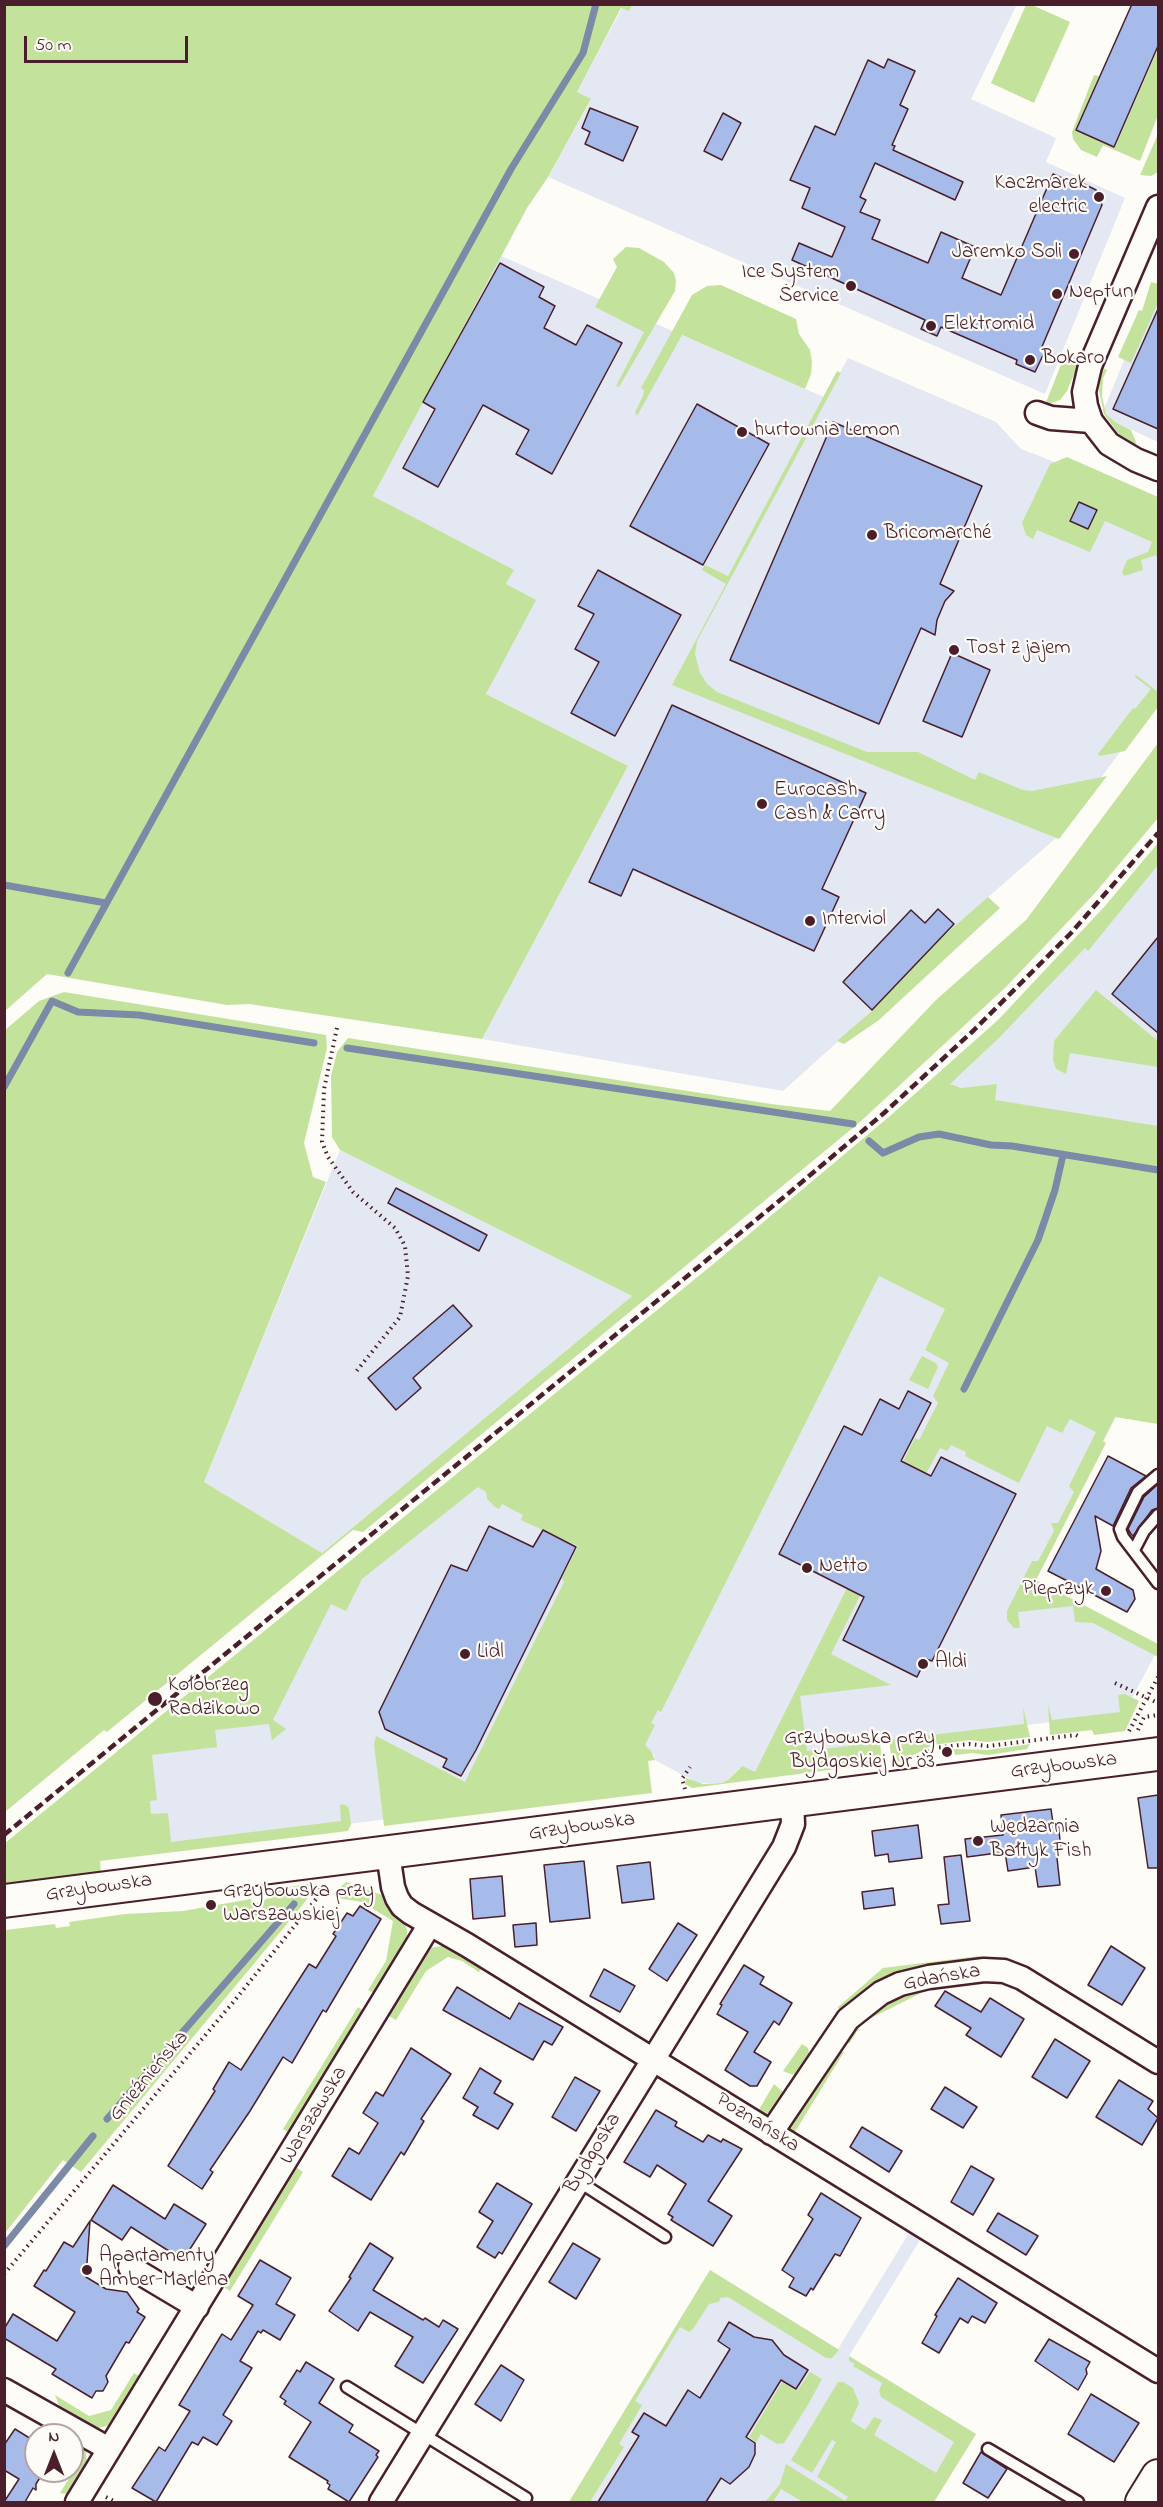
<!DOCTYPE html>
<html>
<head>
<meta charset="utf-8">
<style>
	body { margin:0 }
	#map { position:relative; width:1163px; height:2507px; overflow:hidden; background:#fdfcf7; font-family:"Indie Flower",sans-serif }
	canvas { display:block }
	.frame { position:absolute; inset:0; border:6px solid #4a1f2b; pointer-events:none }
	.north { position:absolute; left:24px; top:2423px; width:60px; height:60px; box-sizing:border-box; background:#fdfcf7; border:2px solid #b5a4a5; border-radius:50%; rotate:0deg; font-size:16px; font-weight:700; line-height:24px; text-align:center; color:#4a1f2b }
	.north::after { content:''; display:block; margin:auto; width:21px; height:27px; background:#4a1f2b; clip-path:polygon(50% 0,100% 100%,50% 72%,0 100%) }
	.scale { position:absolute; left:24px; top:36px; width:164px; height:27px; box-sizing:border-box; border:3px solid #4a1f2b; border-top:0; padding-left:8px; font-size:18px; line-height:21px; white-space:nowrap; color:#4a1f2b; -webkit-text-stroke:4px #fdfcf7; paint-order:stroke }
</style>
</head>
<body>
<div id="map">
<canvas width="1163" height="2507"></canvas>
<div class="frame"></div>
<div class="north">N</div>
<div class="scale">50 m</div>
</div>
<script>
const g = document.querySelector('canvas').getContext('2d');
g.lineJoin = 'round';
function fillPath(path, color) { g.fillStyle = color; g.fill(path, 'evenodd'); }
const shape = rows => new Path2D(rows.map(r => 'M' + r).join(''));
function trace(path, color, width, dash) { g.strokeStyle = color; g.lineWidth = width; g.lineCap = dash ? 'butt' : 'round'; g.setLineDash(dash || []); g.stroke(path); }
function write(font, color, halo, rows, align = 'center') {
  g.font = font + ' "Indie Flower",sans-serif'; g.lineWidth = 4.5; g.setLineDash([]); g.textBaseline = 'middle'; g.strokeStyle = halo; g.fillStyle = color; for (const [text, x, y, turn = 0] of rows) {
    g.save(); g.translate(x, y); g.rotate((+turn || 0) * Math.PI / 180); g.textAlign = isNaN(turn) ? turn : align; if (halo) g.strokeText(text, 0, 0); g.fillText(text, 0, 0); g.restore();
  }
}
fillPath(shape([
	[632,4,1017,4,971,99,1056,138,1046,162,1125,198,1045,394,548,177,591,100,577,92,622,8,629,10],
	[501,256,826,398,848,358,996,422,1021,449,1055,462,1158,541,1158,701,1056,838,941,938,873,1010,783,1091,482,1039,628,766,486,694,493,680,506,584,513,571,373,496],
	[1158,278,1158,442,1115,422,1110,419,1104,409],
	[1158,864,1158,1128,1004,1104,949,1084,1000,1037,1126,904],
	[340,1150,632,1296,322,1553,204,1482],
	[878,1267,993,1321,1116,1417,1030,1580,1158,1649,1124,1713,880,1743,759,1775,739,1768,729,1779,722,1783,698,1783,655,1760,654,1755,638,1742],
	[490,1461,629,1468,461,1810,90,1856,153,1734,317,1598],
	[907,2225,929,2238,920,2240,849,2356,976,2434,934,2502,569,2502,710,2270,838,2349,909,2233]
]), '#e3e8f3');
fillPath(shape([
	[5,5,632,5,629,11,621,8,577,92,591,99,548,177,527,208,373,496,514,570,506,584,536,600,486,694,628,766,482,1039,249,1004,227,1005,47,974,5,1011],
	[1026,5,1032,5,1070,22,1034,103,991,83],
	[1158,49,1158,115,1140,161,1103,145,1097,157,1081,150,1073,139,1072,132,1094,75,1099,76,1076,130,1115,147],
	[1158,134,1158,172,1151,176,1140,175],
	[626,247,639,248,664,262,674,273,676,281,675,291,619,387,616,386,644,332,595,307,617,267,613,259],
	[1151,282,1158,284,1158,303,1131,363,1118,357,1139,310,1142,311],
	[721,285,796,319,799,334,810,350,812,362,811,374,805,389,682,335,637,416,635,412,643,396,644,390,641,388,692,295,707,286],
	[1071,353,1081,358,1067,391,1060,400,1045,405,1064,357],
	[1101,367,1107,370,1103,378,1102,396,1106,414,1115,422,1131,430,1136,442,1135,446,1120,436,1104,414,1099,391],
	[837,371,841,373,697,641,695,654,700,673,707,684,717,692,867,752,918,752,975,780,979,772,1023,790,1032,791,1107,776,1059,839,672,685,726,584,702,570,705,565,728,576],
	[1067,457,1158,497,1158,561,1156,555,1141,560,1143,570,1124,576,1122,572,1127,560,1148,552,1152,542,1105,521,1090,552,1037,530,1033,539,1026,535,1022,523,1050,464],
	[1136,675,1158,692,1158,707,1125,751,1100,756,1098,754,1133,708,1135,709,1151,689,1135,677],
	[1158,743,1158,818,1095,893,1006,987,860,1122,363,1532,353,1530,107,1732,104,1730,5,1812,5,1030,39,1001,64,992,326,1035,327,1048,304,1143,313,1177,326,1182,204,1482,322,1553,632,1296,340,1150,332,1137,331,1076,337,1052,348,1038,771,1104,830,1111,936,1000,1026,920],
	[1158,843,1158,865,1088,951,1085,948,1000,1037,950,1084,961,1088,997,1084,995,1100,1158,1126,1158,1424,1115,1417,1103,1441,1106,1443,1036,1580,1158,1644,1158,1657,1093,1623,1075,1622,1073,1606,1018,1612,1020,1628,1014,1628,1007,1620,1007,1611,1032,1561,1038,1561,1054,1531,1051,1523,1058,1523,1074,1492,1069,1486,1096,1432,1070,1419,1062,1433,1047,1426,1019,1483,965,1456,966,1452,951,1445,947,1451,940,1448,915,1494,911,1493,831,1654,891,1685,800,1696,807,1751,880,1742,882,1763,692,1788,685,1784,686,1778,703,1784,722,1783,729,1779,742,1766,755,1772,859,1564,853,1561,915,1438,919,1440,938,1403,933,1396,949,1363,925,1350,945,1309,879,1276,661,1712,658,1710,651,1723,655,1725,645,1745,651,1751,655,1760,648,1761,652,1793,384,1826,374,1744,376,1736,465,1782,564,1582,562,1578,578,1546,521,1520,523,1515,502,1504,499,1509,495,1507,487,1499,486,1492,478,1487,362,1579,346,1611,331,1604,273,1720,286,1729,272,1740,269,1724,215,1730,217,1747,152,1755,157,1800,150,1801,151,1814,168,1813,171,1842,341,1821,340,1805,342,1804,347,1806,349,1809,351,1824,348,1831,100,1861,101,1873,5,1890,5,1843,717,1261,890,1116,998,1020,1105,906],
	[988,897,1000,908,879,1020,844,1044,837,1041,873,1010,941,938],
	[1096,990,1158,1041,1158,1067,1070,1053,1066,1074,1056,1069,1053,1060,1054,1041],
	[922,1356,936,1363,938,1367,928,1389,909,1380],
	[1125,1694,1139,1701,1125,1731,1094,1735,1092,1730,1050,1735,1048,1704,1052,1720,1120,1712,1118,1695],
	[1023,1707,1030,1737,987,1742,970,1740,933,1745,902,1761,892,1762,889,1740,1024,1724],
	[1030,1744,1027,1749,988,1755,972,1753,955,1755,954,1749,988,1750],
	[346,1882,382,1895,387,1907,405,1923,407,1930,407,1945,379,1996,368,1990,386,1961,393,1921,362,1902,338,1898,333,1894],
	[312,1883,313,1891,301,1907,81,2172,63,2160,5,2233,5,1930,55,1924,56,1928,70,1926,69,1922,125,1914,183,1911,251,1899,253,1904,272,1897,271,1892,279,1889],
	[446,1945,483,1966,479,1972,462,1961,448,1957,426,1971,396,2020,387,2015,426,1952,431,1948],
	[979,1956,980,1961,844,2010,837,2008,883,1968],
	[923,1987,927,1990,863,2022,849,2044,846,2036,874,2009,897,1996],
	[358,2007,367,2013,293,2135,283,2129],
	[685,2020,687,2021,670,2049,673,2062,757,2113,774,2084,784,2093,785,2097,777,2107,767,2114,759,2115,753,2113,670,2061,668,2046],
	[802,2044,808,2048,810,2058,799,2073,795,2075,788,2073,783,2071],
	[844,2052,793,2135,789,2131,790,2123,835,2053],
	[294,2166,303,2172,230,2291,221,2285],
	[710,2270,839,2350,832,2358,826,2358,728,2297,720,2298,719,2302,709,2304,693,2329,689,2332,680,2327,635,2401,642,2405,619,2444,624,2447,590,2502,569,2502],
	[849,2356,976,2434,934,2502,803,2502,781,2489,773,2502,766,2501,780,2484,786,2464,845,2501,848,2497,817,2477,836,2442,832,2440,812,2473,791,2460,838,2382,843,2382,853,2388,859,2403,851,2421,865,2430,874,2417,882,2420,874,2435,936,2473,954,2442,881,2397,879,2391,882,2383,853,2366,855,2364,849,2361],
	[810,2372,822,2379,809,2403,784,2443,777,2444,761,2434,756,2442,749,2437,782,2382,797,2391],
	[134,2373,144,2379,111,2425,93,2429,63,2413,60,2408,55,2395,89,2416,111,2410],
	[42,2418,76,2435,86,2449,87,2469,72,2495,60,2493,77,2466,72,2435,58,2435,38,2423]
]), '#c3e39c');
trace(shape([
	[4,885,106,903],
	[68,973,511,169,583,53,596,4],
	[347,1048,853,1124],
	[4,1087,52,1001,78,1012,139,1015,314,1043],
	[869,1141,883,1153,919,1137,939,1134,991,1145,1012,1146,1158,1170],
	[964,1389,1038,1240,1055,1190,1063,1155],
	[107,2119,294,1904],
	[4,2246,93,2136]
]), '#7c89a7', 7);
const building = shape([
	[1132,4,1158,4,1158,46,1114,147,1076,130,1132,4],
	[888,59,915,71,900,105,908,109,892,145,895,146,893,150,963,182,955,200,875,163,860,197,866,200,860,212,880,220,872,239,928,263,941,232,975,247,962,278,1001,295,1053,174,1080,186,1082,183,1096,190,1102,205,1041,349,1045,351,1035,372,1016,364,1017,360,941,327,937,336,921,329,925,320,792,260,799,243,832,257,845,227,802,208,810,188,790,180,815,126,835,135,868,60,884,68,888,59],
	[590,108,638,127,623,161,585,144,590,132,582,128,590,108],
	[723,113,741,123,722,160,704,151,723,113],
	[500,263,544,287,539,297,555,306,544,328,576,345,587,325,622,343,552,474,516,454,529,430,483,405,438,487,403,468,435,409,423,402,500,263],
	[1158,309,1158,429,1113,409,1158,309],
	[697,404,769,444,703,565,630,526,697,404],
	[833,422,982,486,940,584,954,591,945,601,937,620,935,635,921,628,879,724,730,660,833,422],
	[1079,502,1097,510,1088,529,1070,521,1079,502],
	[598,570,681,615,615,736,571,713,599,662,575,649,594,614,578,606,598,570],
	[952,653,990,670,962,737,923,721,952,653],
	[672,705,866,793,822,889,839,897,814,951,633,869,621,896,589,882,672,705],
	[938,909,954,924,872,1010,843,982,911,910,925,923,938,909],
	[1158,937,1158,1033,1112,994,1158,937],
	[396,1188,487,1235,479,1251,388,1203,396,1188],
	[453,1305,472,1326,413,1378,421,1388,396,1410,368,1378,453,1305],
	[908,1391,931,1403,901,1461,931,1476,941,1457,1016,1494,932,1661,926,1659,917,1677,843,1640,864,1597,779,1554,844,1426,862,1435,880,1399,899,1409,908,1391],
	[1108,1456,1146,1476,1131,1488,1113,1526,1095,1516,1101,1551,1096,1569,1133,1590,1135,1599,1127,1612,1048,1571,1108,1456],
	[1158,1484,1158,1508,1152,1510,1133,1536,1131,1534,1128,1529,1144,1497,1158,1484],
	[489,1526,533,1547,543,1530,576,1547,476,1750,461,1776,443,1767,447,1759,385,1729,379,1712,451,1565,467,1571,489,1526],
	[1158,1795,1158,1868,1148,1868,1138,1798,1158,1795],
	[1051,1809,1053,1823,1058,1822,1061,1849,1056,1849,1060,1885,1038,1887,1035,1867,1008,1871,1005,1852,967,1857,965,1839,1003,1835,1001,1815,1051,1809],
	[918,1825,922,1858,889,1862,888,1854,875,1856,872,1831,918,1825],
	[961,1855,970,1921,941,1924,938,1905,949,1904,944,1857,961,1855],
	[584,1861,590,1918,550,1922,544,1865,584,1861],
	[650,1862,654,1899,622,1903,617,1866,650,1862],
	[502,1876,505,1916,473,1919,470,1879,502,1876],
	[893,1888,895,1905,864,1909,862,1892,893,1888],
	[360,1906,381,1919,326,2012,323,2010,292,2063,283,2057,250,2111,210,2170,213,2172,202,2189,168,2166,215,2091,213,2089,229,2062,241,2070,309,1964,316,1968,336,1936,333,1934,347,1913,353,1916,360,1906],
	[536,1923,537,1945,515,1947,513,1925,536,1923],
	[678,1923,697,1935,667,1981,649,1969,678,1923],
	[1111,1946,1145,1968,1122,2005,1088,1985,1111,1946],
	[744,1965,764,1977,760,1984,792,2003,779,2025,774,2021,754,2052,771,2062,757,2086,750,2086,725,2070,748,2032,717,2014,722,2005,720,2004,744,1965],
	[604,1969,635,1986,620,2012,590,1996,604,1969],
	[457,1987,510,2019,519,2003,563,2027,552,2045,544,2041,533,2060,443,2010,457,1987],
	[945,1991,981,2012,990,1998,1024,2019,1001,2057,966,2035,971,2028,935,2006,945,1991],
	[1055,2039,1090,2061,1067,2098,1032,2077,1055,2039],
	[411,2048,451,2074,421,2119,424,2121,404,2155,401,2152,371,2200,332,2176,349,2148,359,2154,378,2123,363,2113,376,2092,383,2096,411,2048],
	[480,2068,501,2081,494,2093,513,2104,498,2129,473,2115,478,2107,463,2098,480,2068],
	[575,2077,600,2091,576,2131,552,2117,575,2077],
	[1119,2080,1153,2101,1148,2109,1158,2118,1142,2145,1096,2117,1119,2080],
	[945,2087,977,2107,963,2128,931,2109,945,2087],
	[656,2110,677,2122,675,2126,703,2142,708,2135,721,2142,723,2139,742,2149,708,2201,732,2216,713,2246,671,2220,673,2217,668,2214,686,2184,657,2165,650,2177,624,2162,656,2110],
	[862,2127,902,2151,889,2172,850,2147,862,2127],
	[971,2166,994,2179,973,2215,951,2202,971,2166],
	[497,2183,532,2204,502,2254,499,2252,495,2258,477,2247,493,2221,479,2212,497,2183],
	[113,2185,165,2219,174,2204,206,2224,183,2260,131,2227,122,2240,91,2220,113,2185],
	[821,2193,861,2218,840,2256,835,2254,813,2290,811,2288,806,2296,789,2287,794,2278,782,2270,813,2219,808,2215,821,2193],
	[998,2213,1038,2236,1026,2255,987,2231,998,2213],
	[90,2221,86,2277,106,2289,127,2292,139,2309,137,2312,145,2317,129,2343,126,2342,106,2376,108,2382,103,2391,96,2391,92,2398,52,2374,56,2369,4,2338,4,2329,13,2314,57,2341,75,2312,34,2286,44,2270,46,2271,64,2242,73,2247,90,2221],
	[370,2243,393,2258,373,2290,423,2320,425,2318,439,2327,443,2320,458,2329,423,2383,395,2366,413,2337,370,2312,358,2331,329,2311,351,2278,349,2277,370,2243],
	[573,2243,600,2259,576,2299,549,2282,573,2243],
	[260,2260,291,2278,276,2304,295,2315,280,2340,263,2330,261,2333,258,2331,240,2361,252,2368,223,2415,232,2421,217,2445,203,2437,198,2445,192,2442,156,2502,132,2488,159,2447,165,2451,190,2411,179,2405,222,2334,231,2340,253,2305,238,2296,260,2260],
	[958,2278,997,2303,985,2323,972,2316,968,2323,960,2318,939,2353,922,2343,937,2316,935,2315,958,2278],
	[729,2322,754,2337,772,2340,784,2355,808,2370,796,2389,781,2380,746,2437,755,2443,755,2454,749,2467,730,2484,721,2478,706,2502,598,2502,639,2436,632,2432,644,2413,666,2426,688,2390,700,2398,730,2349,718,2341,729,2322],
	[1049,2339,1090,2362,1086,2369,1087,2374,1078,2390,1035,2361,1049,2339],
	[306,2362,334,2379,319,2403,353,2425,349,2432,379,2451,376,2455,378,2457,349,2502,328,2489,330,2485,327,2483,328,2481,289,2457,311,2422,284,2404,286,2401,280,2397,297,2370,300,2372,306,2362],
	[501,2365,524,2380,501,2421,475,2404,501,2365],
	[1091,2394,1139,2423,1114,2462,1068,2434,1091,2394],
	[15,2429,36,2442,36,2471,44,2471,36,2484,36,2490,33,2488,25,2502,4,2502,19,2479,4,2470,4,2445,15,2429],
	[981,2452,1007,2469,988,2498,963,2483,981,2452]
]);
fillPath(building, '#a6bbe9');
trace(building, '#4a1f2b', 1.5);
const lane = shape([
	[1158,1475,1138,1492,1120,1529,1123,1537,1158,1583],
	[1134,1550,1144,1531,1158,1515],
	[578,2181,665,2237],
	[347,2387,526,2498],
	[988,2449,1078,2502]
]);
const street = shape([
	[1158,207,1090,366,1084,392,1086,406,1091,421,1109,444,1136,460,1158,469],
	[1037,413,1051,418,1091,421],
	[388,1853,393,1887,397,1898,402,1906,411,1913,467,1945,1158,2371],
	[771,2133,848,2019,881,1993,900,1984,929,1977,984,1970,1004,1971,1022,1978,1158,2062],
	[130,2267,197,2307],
	[4,2390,109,2449],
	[77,2502,430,1924],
	[381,2502,784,1847,793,1824,792,1801]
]);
const secondary = shape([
	[4,1901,1158,1754],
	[1142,2502,1158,2476]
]);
trace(lane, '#4a1f2b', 15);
trace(street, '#4a1f2b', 27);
trace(secondary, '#4a1f2b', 36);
trace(shape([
	[337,1028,324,1089,322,1142,328,1157,353,1192,395,1228,405,1246,408,1276,400,1317,355,1373],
	[1115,1683,1158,1703],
	[1138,1730,1144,1717,1158,1715],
	[1129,1731,1158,1677],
	[918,1758,934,1748,969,1744,988,1746,1076,1735,1080,1737],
	[685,1789,682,1779,690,1767],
	[4,2274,235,2000,317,1898,319,1887],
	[106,2497,116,2502]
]), '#4a1f2b', 4, [1.5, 4.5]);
trace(lane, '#fdfcf7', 10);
trace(street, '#fdfcf7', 22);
trace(secondary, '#fdfcf7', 32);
trace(shape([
	[4,1835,790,1192,884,1113,974,1030,1071,933,1158,833]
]), '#4a1f2b', 4.5, [9, 4.5]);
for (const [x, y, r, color] of [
	[1099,197,6,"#4a1f2b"],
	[1074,254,6,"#4a1f2b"],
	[851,286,6,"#4a1f2b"],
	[1057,294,6,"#4a1f2b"],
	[931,326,6,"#4a1f2b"],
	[1030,360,6,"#4a1f2b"],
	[742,432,6,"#4a1f2b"],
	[872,535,6,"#4a1f2b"],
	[954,650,6,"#4a1f2b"],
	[762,804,6,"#4a1f2b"],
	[810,921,6,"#4a1f2b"],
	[807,1568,6,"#4a1f2b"],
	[1106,1591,6,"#4a1f2b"],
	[465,1654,6,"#4a1f2b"],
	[923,1664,6,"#4a1f2b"],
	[155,1699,8,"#4a1f2b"],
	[947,1752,6,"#4a1f2b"],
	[978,1841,6,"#4a1f2b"],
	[211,1905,6,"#4a1f2b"],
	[87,2270,6,"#4a1f2b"]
]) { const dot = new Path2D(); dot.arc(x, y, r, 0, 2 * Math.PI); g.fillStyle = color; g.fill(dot); trace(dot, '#fdfcf7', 2); }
write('21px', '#4a1f2b', '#fdfcf7', [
	["Kaczmarek",1087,185,"right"],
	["electric",1087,209,"right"],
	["Jaremko Soli",1062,254,"right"],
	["Ice System",839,274,"right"],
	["Service",839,298,"right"],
	["Neptun",1069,294],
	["Elektromid",943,326],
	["Bokaro",1042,360],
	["hurtownia Lemon",754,432],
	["Bricomarché",884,535],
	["Tost z jajem",966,650],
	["Eurocash",774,792],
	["Cash & Carry",774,816],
	["Interviol",822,921],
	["Netto",819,1568],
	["Pieprzyk",1094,1591,"right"],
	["Lidl",477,1654],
	["Aldi",935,1664],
	["Kołobrzeg",168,1687],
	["Radzikowo",168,1711],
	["Grzybowska przy",935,1740,"right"],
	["Bydgoskiej Nr 03",935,1764,"right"],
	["Wędzarnia",990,1829],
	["Bałtyk Fish",990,1853],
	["Grzybowska przy",223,1893],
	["Warszawskiej",223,1917],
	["Apartamenty",99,2258],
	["Amber-Marlena",99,2282]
], 'left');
write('21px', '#4a1f2b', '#fdfcf7', [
	["Grzybowska",1064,1767,-7],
	["Grzybowska",582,1828,-8],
	["Grzybowska",99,1889,-8],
	["Gdańska",942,1979,-10],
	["Gnieźnieńska",150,2077,-50],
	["Warszawska",315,2116,-59],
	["Poznańska",757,2124,32],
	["Bydgoska",594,2154,-59]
]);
</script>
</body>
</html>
